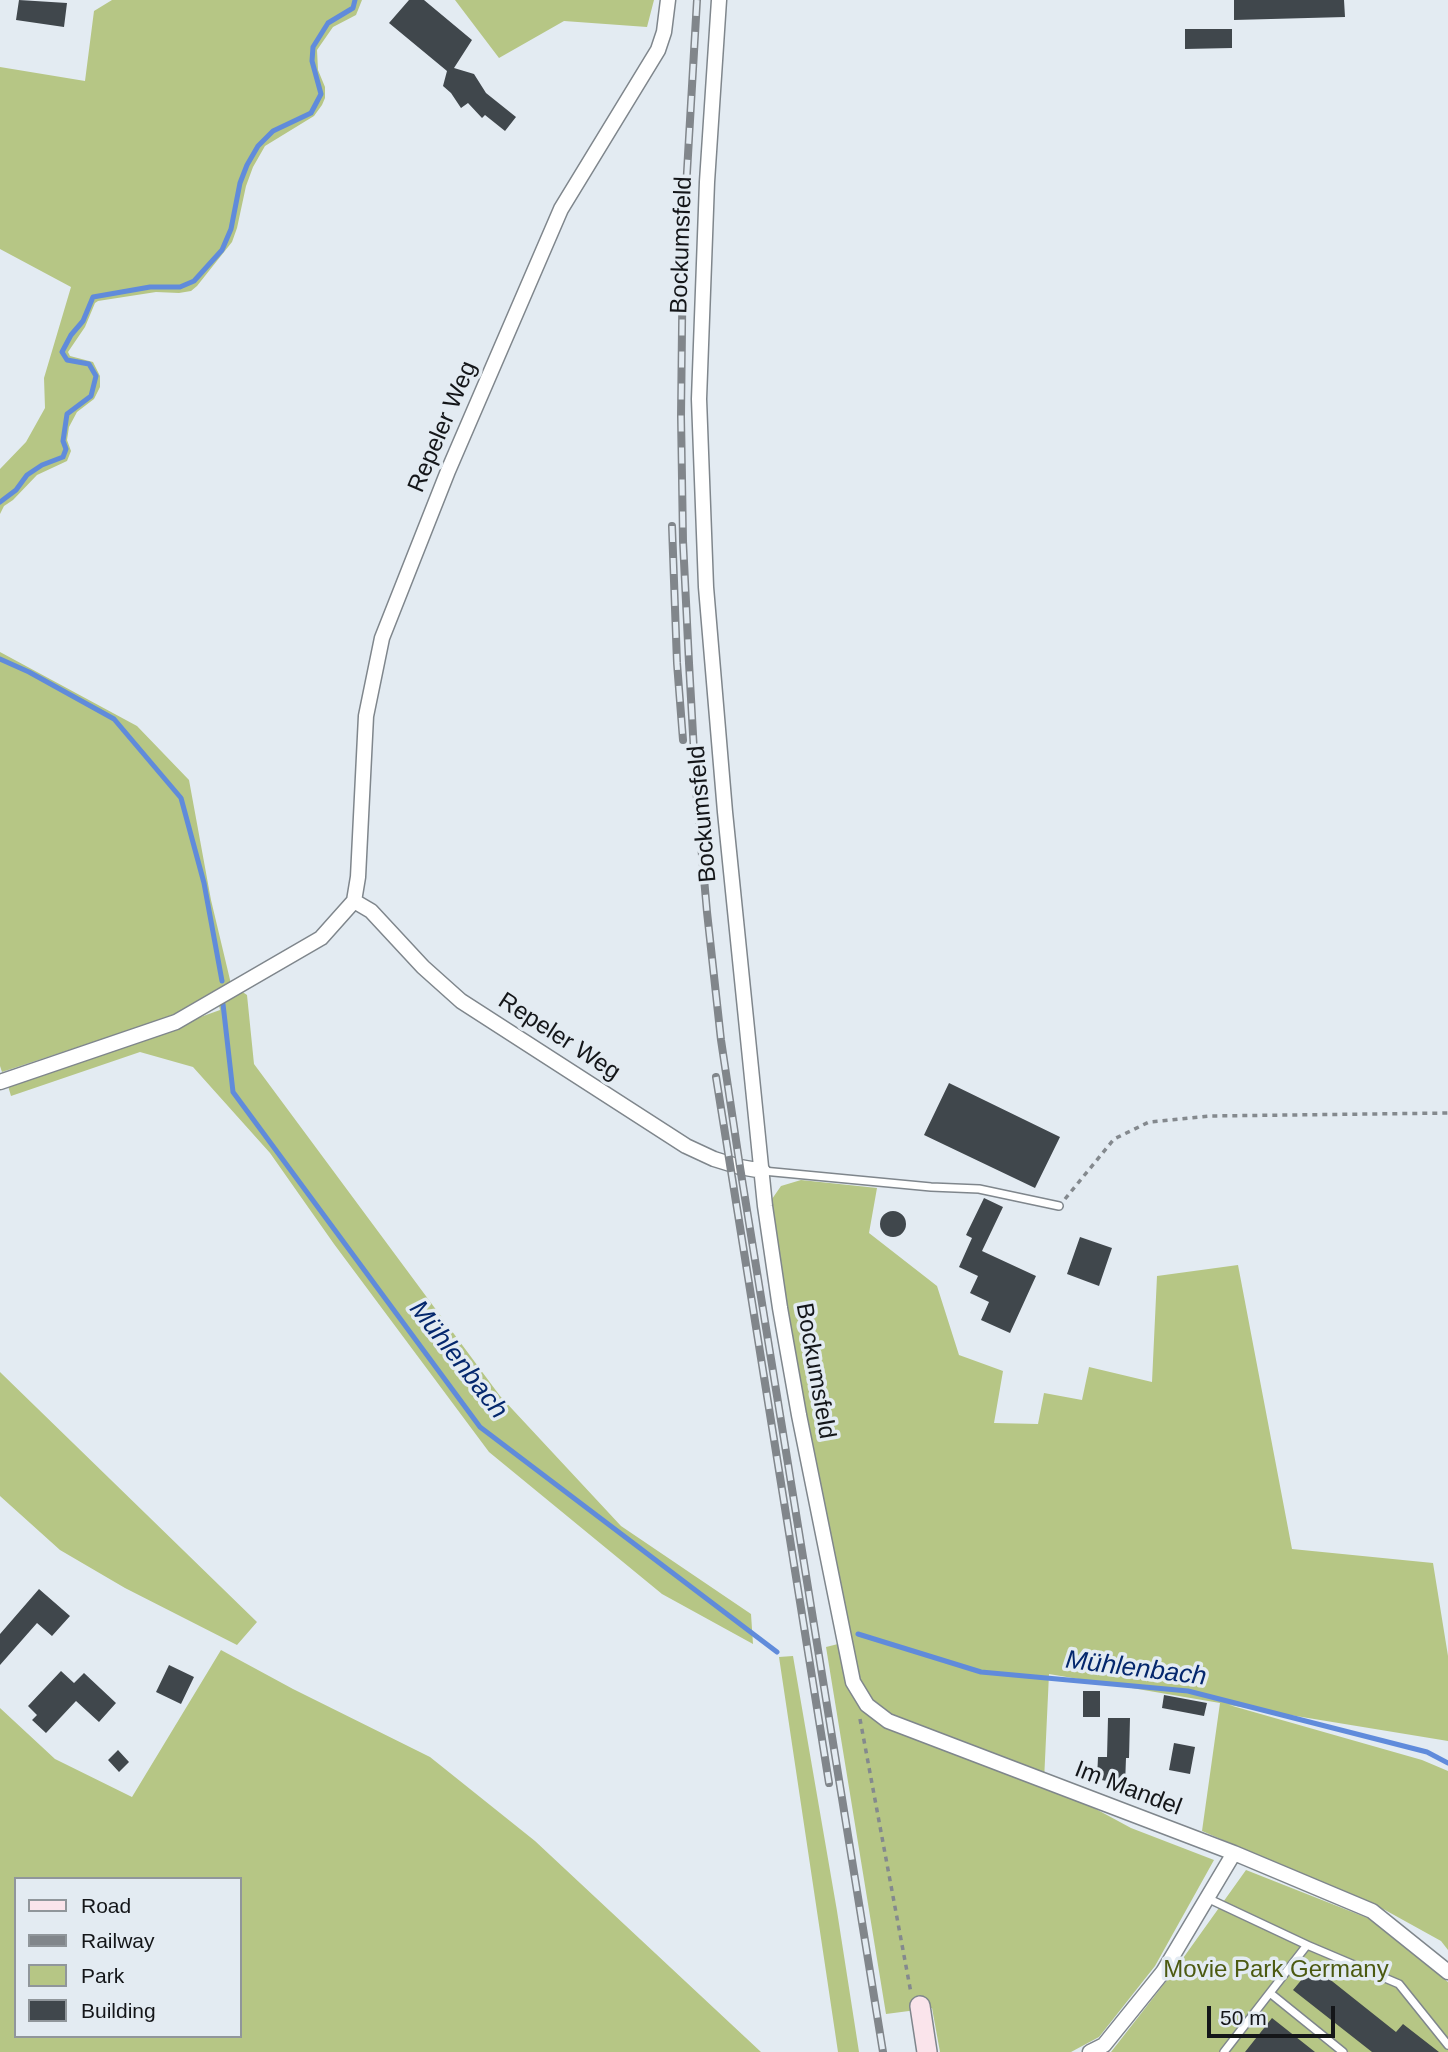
<!DOCTYPE html>
<html>
<head>
<meta charset="utf-8">
<style>
	body { margin:0 }
	#map { position:relative; width:1448px; height:2052px; overflow:hidden; background:#e3ebf2; font-family:Arial,sans-serif }
	canvas { display:block }
	.legend { position:absolute; left:14px; top:1877px; width:228px; height:161px; box-sizing:border-box; background:#e3ebf2; border:2px solid #90969b; margin:0; padding:9px 12px; list-style:none; font-size:21px; color:#141619 }
	.legend li { display:flex; align-items:center; gap:14px; height:35px }
	.legend b { width:35px; border:2px solid #90969b }
	.scale { position:absolute; left:1207px; top:2006px; width:128px; height:32px; box-sizing:border-box; border:4px solid #141619; border-top:0; padding-left:9px; font-size:21px; line-height:24px; white-space:nowrap; color:#141619; -webkit-text-stroke:5px #e3ebf2; paint-order:stroke }
</style>
</head>
<body>
<div id="map">
<canvas width="1448" height="2052"></canvas>
<ul class="legend">
<li><b style="height:9px;background:#fae4eb"></b>Road</li>
<li><b style="height:9px;background:#81868b"></b>Railway</li>
<li><b style="height:19px;background:#b6c685"></b>Park</li>
<li><b style="height:19px;background:#40474c"></b>Building</li>
</ul>
<div class="scale">50 m</div>
</div>
<script>
const g = document.querySelector('canvas').getContext('2d');
g.lineJoin = 'round';
function fillPath(path, color) { g.fillStyle = color; g.fill(path, 'evenodd'); }
const shape = rows => new Path2D(rows.map(r => 'M' + r).join(''));
function trace(path, color, width, dash) { g.strokeStyle = color; g.lineWidth = width; g.lineCap = dash ? 'butt' : 'round'; g.setLineDash(dash || []); g.stroke(path); }
function write(font, color, halo, rows, align = 'center') {
  g.font = font + ' Arial,sans-serif'; g.lineWidth = 7; g.setLineDash([]); g.textBaseline = 'middle'; g.strokeStyle = halo; g.fillStyle = color; for (const [text, x, y, turn = 0] of rows) {
    g.save(); g.translate(x, y); g.rotate((+turn || 0) * Math.PI / 180); g.textAlign = isNaN(turn) ? turn : align; if (halo) g.strokeText(text, 0, 0); g.fillText(text, 0, 0); g.restore();
  }
}
fillPath(shape([
	[112,0,362,0,356,15,333,27,317,50,318,70,325,87,325,98,322,105,314,116,265,146,253,167,246,186,237,228,232,242,197,286,191,291,179,293,156,292,98,301,95,303,85,327,68,352,70,356,93,362,100,376,100,387,94,399,77,412,69,427,67,440,71,451,67,461,37,475,13,500,4,506,0,514,0,469,26,442,45,408,44,378,71,287,0,249,0,67,85,81,94,11],
	[455,0,654,0,647,27,564,21,499,58],
	[0,652,137,726,189,780,211,900,231,984,247,995,254,1064,500,1396,621,1526,751,1614,753,1644,662,1594,489,1452,334,1244,270,1153,193,1067,140,1052,11,1096,8,1086,220,1010,216,990,169,1017,2,1072,0,1066],
	[801,1180,877,1188,869,1233,937,1286,959,1355,1003,1371,994,1423,1038,1424,1044,1393,1082,1400,1089,1367,1152,1382,1157,1276,1238,1265,1292,1549,1433,1563,1448,1656,1448,1741,1229,1705,1422,1760,1448,1771,1448,1950,1441,1941,1385,1910,1202,1831,1220,1703,1049,1674,1044,1781,1131,1828,1214,1860,1155,1966,1099,2037,1071,2052,940,2052,932,2008,886,2014,826,1647,850,1641,805,1413,771,1215,772,1199,781,1186],
	[0,1372,257,1622,237,1645,125,1588,60,1550,0,1496],
	[221,1650,293,1689,430,1757,535,1841,761,2052,0,2052,0,1708,55,1759,132,1797],
	[16,1879,240,1879,240,2036,16,2036],
	[793,1656,837,1911,859,2052,838,2052,779,1657],
	[1246,1870,1370,1919,1448,1982,1448,2052,1111,2052,1171,1975]
]), '#b6c685');
trace(shape([
	[0,502,16,490,27,475,42,465,63,457,66,449,63,441,67,414,91,396,96,376,89,364,67,360,62,352,71,335,83,321,93,297,150,287,180,287,194,281,222,250,231,229,240,183,247,165,258,146,273,131,311,113,321,94,312,61,313,47,328,23,353,8,355,0],
	[0,659,29,672,114,719,181,798,204,883,222,981],
	[223,1004,233,1092,480,1427,777,1652],
	[858,1634,981,1672,1188,1691,1427,1752,1448,1763]
]), '#608bdb', 5);
fillPath(shape([
	[19,0,67,3,64,27,16,20],
	[409,0,424,0,472,40,454,68,474,74,486,93,516,117,505,131,485,115,482,118,468,103,461,108,451,93,443,86,447,71,389,23],
	[1234,0,1344,0,1345,17,1234,20],
	[1185,29,1232,29,1232,48,1185,49],
	[949,1083,1060,1137,1035,1188,924,1135],
	[984,1198,1003,1207,982,1251,1036,1276,1010,1333,981,1320,989,1302,970,1293,978,1276,959,1267,972,1238,966,1235],
	'880 1224a13 13 0 1 1 26 0a13 13 0 1 1-26 0Z',
	[1080,1237,1112,1248,1099,1286,1067,1274],
	[39,1589,70,1616,52,1636,37,1623,0,1665,0,1634],
	[169,1665,194,1677,181,1704,156,1692],
	[61,1671,74,1683,84,1673,116,1703,99,1722,76,1701,46,1733,32,1720,37,1715,28,1706],
	[1083,1691,1100,1691,1100,1717,1083,1717],
	[1164,1695,1207,1703,1204,1716,1162,1708],
	[1108,1718,1130,1718,1129,1758,1126,1758,1125,1785,1097,1779,1098,1757,1107,1757],
	[1174,1743,1195,1747,1190,1774,1169,1770],
	[118,1750,129,1762,119,1772,108,1760],
	[1313,1966,1396,2032,1403,2024,1439,2052,1372,2052,1293,1990],
	[1272,2018,1315,2052,1245,2052]
]), '#40474c');
const lane = shape([
	[763,1171,931,1187,979,1189,1059,1206],
	[1207,1898,1307,1945],
	[1270,1993,1343,2052],
	[1224,2052,1307,1945,1399,1984,1448,2045]
]);
const street = shape([
	[719,0,707,182,699,399,706,587,725,812,765,1206,780,1308,799,1415,853,1682,867,1705,888,1721,1234,1853,1372,1911,1448,1972],
	[354,901,371,911,423,967,461,1001,686,1146,714,1159,740,1167,763,1171],
	[0,1082,176,1022,321,938,354,901,358,877,366,716,382,638,448,471,561,209,658,50,664,32,668,0],
	[1090,2052,1104,2045,1163,1972,1234,1853]
]);
const secondary = shape([
	[920,2006,927,2052]
]);
trace(lane, '#7f868c', 10);
trace(street, '#7f868c', 17);
trace(secondary, '#7f868c', 22);
trace(shape([
	[1065,1199,1114,1139,1149,1122,1210,1116,1448,1113],
	[860,1719,911,1993]
]), '#84898e', 3.5, [5, 5]);
trace(lane, '#fff', 7);
trace(street, '#fff', 14);
trace(secondary, '#fae4eb', 19);
const rail = shape([
	[697,0,683,241,681,416,683,541,689,663,696,788,707,912,721,1040,740,1167,883,2052],
	[672,526,677,663,683,740],
	[716,1077,829,1783]
]);
trace(rail, '#81868b', 8);
trace(rail, '#e3ebf2', 5, [16]);
write('24px', '#141619', '#e3ebf2', [
	["Bockumsfeld",682,245,-88],
	["Repeler Weg",443,427,-67],
	["Bockumsfeld",703,814,-95],
	["Repeler Weg",559,1037,33],
	["Bockumsfeld",815,1371,80],
	["Im Mandel",1128,1789,21]
]);
write('24px', '#4c5a11', '#e3ebf2', [
	["Movie Park Germany",1276,1970]
]);
write('italic 26px', '#04276d', '#e3ebf2', [
	["Mühlenbach",458,1360,52],
	["Mühlenbach",1136,1669,7]
]);
</script>
</body>
</html>
